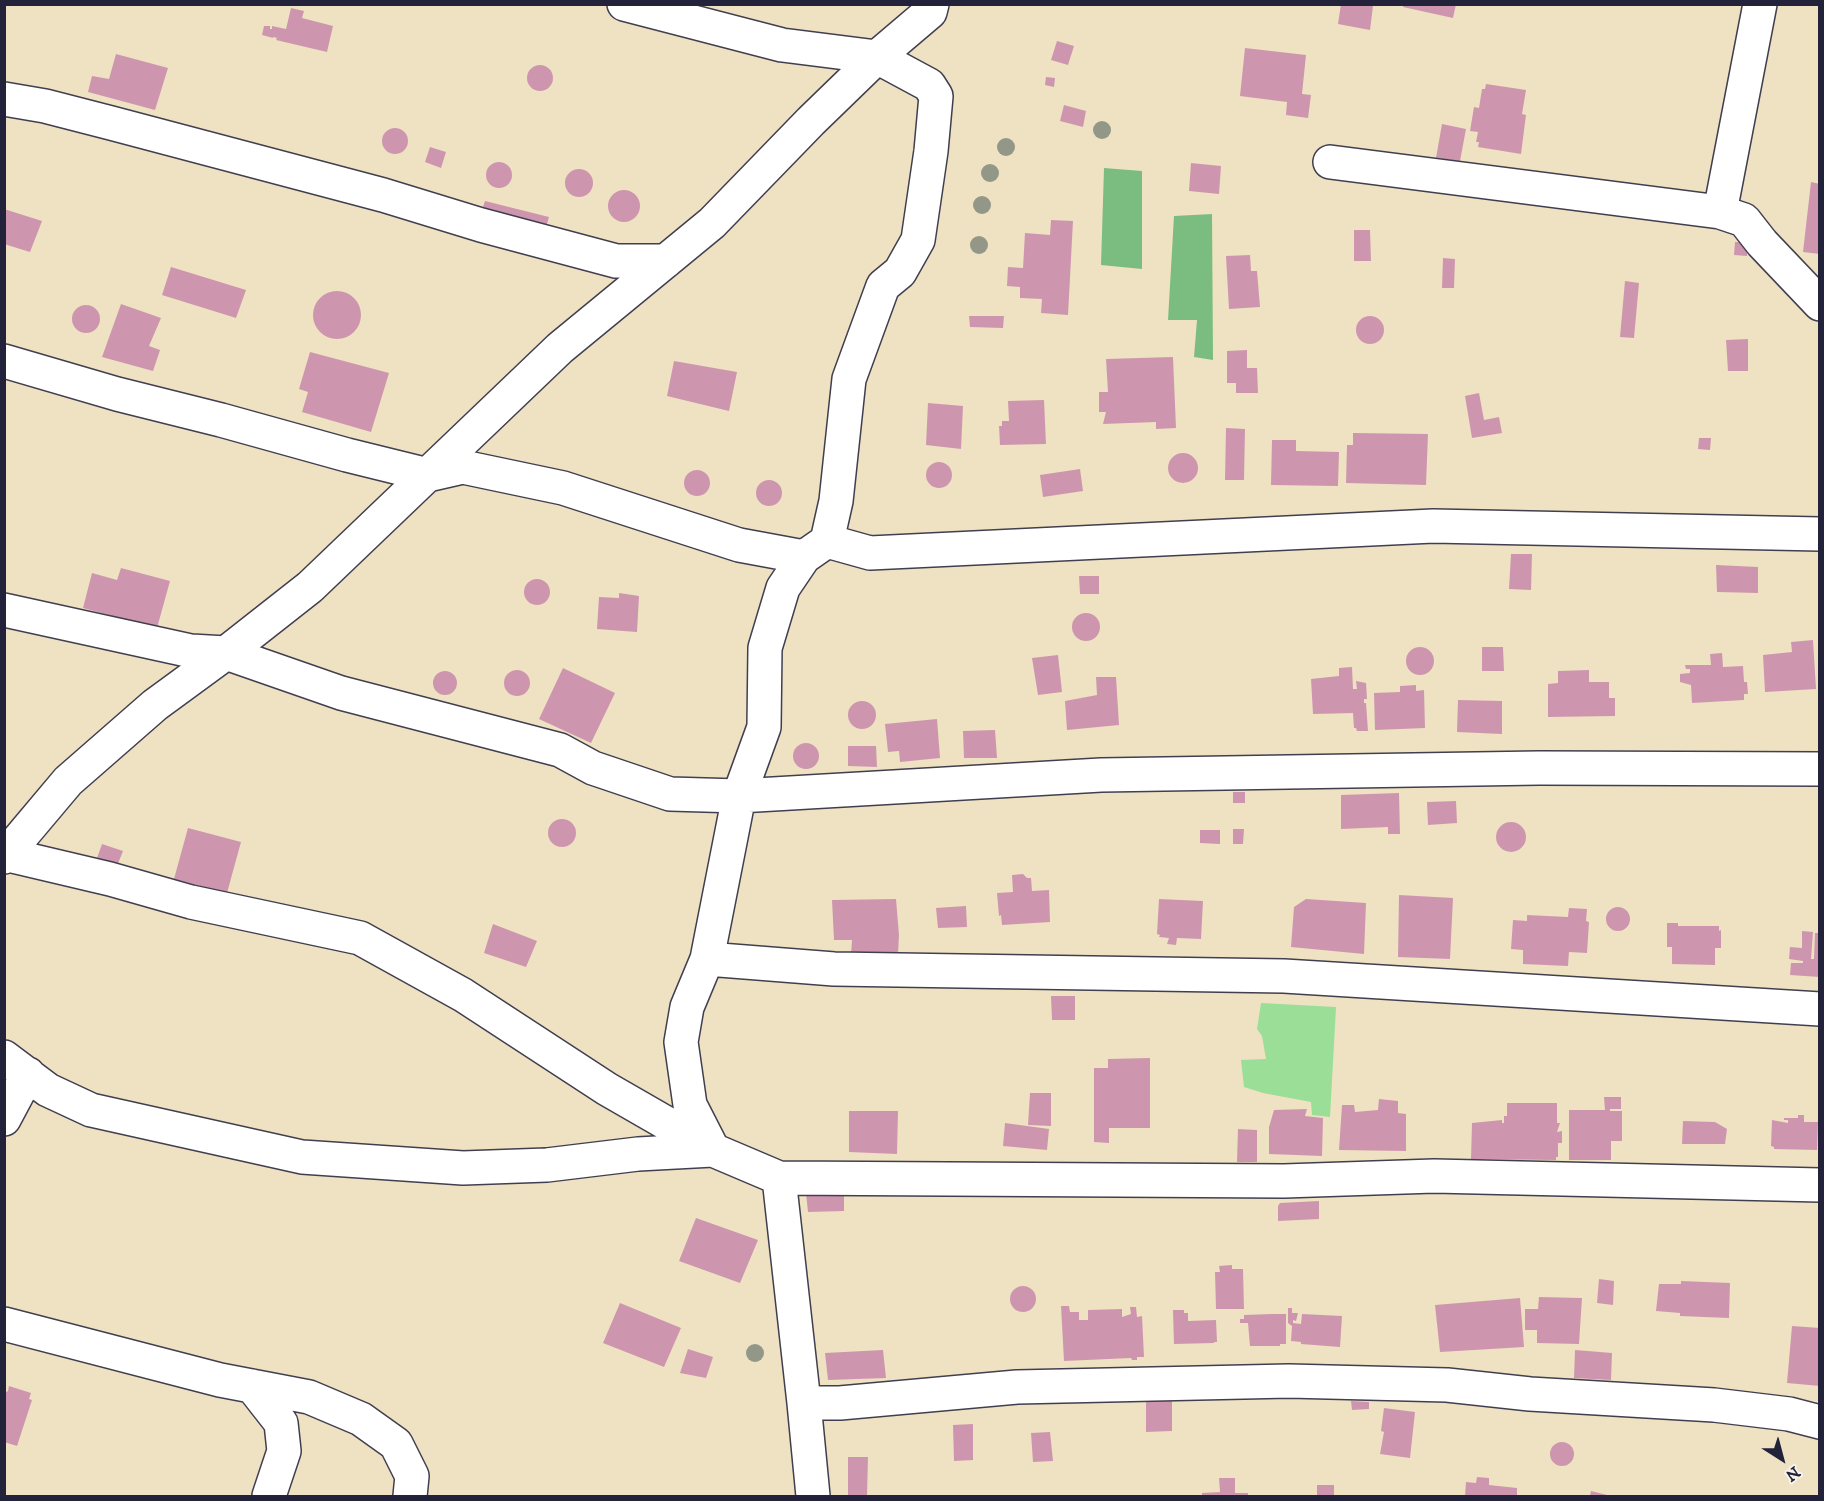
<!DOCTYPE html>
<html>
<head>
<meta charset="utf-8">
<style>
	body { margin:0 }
	#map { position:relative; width:1824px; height:1501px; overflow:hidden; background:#eee2c3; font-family:"IM FELL DW Pica",serif }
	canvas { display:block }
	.frame { position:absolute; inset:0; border:6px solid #22223b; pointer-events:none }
	.north { position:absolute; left:1752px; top:1429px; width:60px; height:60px; -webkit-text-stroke:4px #f7f3e8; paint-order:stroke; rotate:144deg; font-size:16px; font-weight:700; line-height:24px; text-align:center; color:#22223b }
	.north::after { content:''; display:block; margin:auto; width:21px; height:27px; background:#22223b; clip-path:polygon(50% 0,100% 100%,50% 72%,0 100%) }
</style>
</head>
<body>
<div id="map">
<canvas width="1824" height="1501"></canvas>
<div class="frame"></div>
<div class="north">N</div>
</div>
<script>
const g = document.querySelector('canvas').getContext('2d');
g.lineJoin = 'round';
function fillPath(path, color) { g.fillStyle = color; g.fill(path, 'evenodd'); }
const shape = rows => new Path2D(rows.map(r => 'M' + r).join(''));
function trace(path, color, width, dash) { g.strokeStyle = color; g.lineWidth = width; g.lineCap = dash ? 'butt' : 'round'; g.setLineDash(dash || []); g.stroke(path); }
fillPath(shape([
	[1261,1003,1336,1007,1330,1117,1312,1115,1311,1102,1263,1093,1244,1087,1241,1060,1266,1059,1262,1036,1257,1029]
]), '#9ade97');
fillPath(shape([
	[1104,168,1142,171,1142,269,1101,265],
	[1212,214,1213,360,1194,357,1197,320,1168,320,1174,216]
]), '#7bbd80');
fillPath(shape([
	[1341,4,1373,6,1370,30,1338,24],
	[1404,4,1456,4,1453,18,1403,7],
	[291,8,304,11,302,18,333,26,327,52,276,40,277,38,273,37,273,38,262,35,264,26,270,26,270,29,272,29,272,26,286,29],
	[1057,41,1074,46,1068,65,1051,60],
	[1245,48,1306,55,1302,94,1311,95,1308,118,1286,115,1287,102,1240,96],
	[116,54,168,68,155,110,88,92,92,76,109,79],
	'527 78a13 13 0 1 1 26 0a13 13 0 1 1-26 0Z',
	[1046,77,1055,78,1054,87,1045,85],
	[1486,84,1526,90,1522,114,1526,115,1521,154,1478,147,1479,142,1476,142,1478,132,1470,131,1474,107,1479,108,1482,89,1485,89],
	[1064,105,1086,111,1083,127,1060,121],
	[1442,124,1466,129,1460,161,1436,158],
	'382 141a13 13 0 1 1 26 0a13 13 0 1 1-26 0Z',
	[430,147,446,152,441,168,425,162],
	'486 175a13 13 0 1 1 26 0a13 13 0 1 1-26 0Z',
	[1191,163,1221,166,1219,194,1189,191],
	'565 183a14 14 0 1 1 28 0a14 14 0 1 1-28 0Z',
	[1811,182,1820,184,1820,254,1803,252],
	'608 206a16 16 0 1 1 32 0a16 16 0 1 1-32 0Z',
	[485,201,549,217,545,231,481,213],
	[4,209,42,221,30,252,4,244],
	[1051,220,1073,221,1068,315,1041,313,1042,299,1020,298,1020,287,1007,286,1008,267,1023,268,1025,233,1050,235],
	[1354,230,1370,230,1371,261,1354,261],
	[1735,242,1748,242,1747,256,1734,255],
	[1250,255,1251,271,1257,271,1260,307,1229,309,1226,256],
	[1443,258,1455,259,1454,288,1442,288],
	[171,267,246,290,236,318,162,295],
	[1625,281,1639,283,1634,338,1620,337],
	'313 315a24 24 0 1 1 48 0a24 24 0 1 1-48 0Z',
	[121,304,161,318,149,346,160,350,153,371,102,357],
	'72 319a14 14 0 1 1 28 0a14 14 0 1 1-28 0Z',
	'1356 330a14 14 0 1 1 28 0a14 14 0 1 1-28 0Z',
	[969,316,1004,316,1003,328,970,327],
	[1748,339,1748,371,1728,371,1726,340],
	[1247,350,1247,368,1257,368,1258,393,1236,393,1236,383,1227,383,1227,351],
	[310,352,389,373,371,432,302,412,308,392,299,389],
	[1173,357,1176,428,1156,429,1156,422,1103,424,1106,412,1099,412,1099,392,1108,392,1106,359],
	[674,361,737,372,729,411,667,396],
	[1479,393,1484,420,1499,417,1502,433,1472,438,1465,396],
	[1044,400,1046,444,1000,445,999,426,1002,426,1002,421,1009,421,1008,401],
	[928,403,963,406,961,449,926,445],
	[1226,428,1245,429,1244,480,1225,480],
	[1353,433,1428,434,1426,485,1346,483,1347,445,1353,445],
	[1699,438,1711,438,1710,450,1698,449],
	[1272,440,1296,440,1296,451,1339,452,1338,486,1271,485],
	'1168 468a15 15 0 1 1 30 0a15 15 0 1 1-30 0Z',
	'926 475a13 13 0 1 1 26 0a13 13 0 1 1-26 0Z',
	[1080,469,1083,491,1043,497,1040,475],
	'684 483a13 13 0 1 1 26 0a13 13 0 1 1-26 0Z',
	'756 493a13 13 0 1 1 26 0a13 13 0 1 1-26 0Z',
	[1511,554,1532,554,1531,590,1509,589],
	[1716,565,1758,567,1758,593,1717,592],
	[121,568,170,581,157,628,83,608,92,573,117,580],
	[1079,576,1099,576,1099,594,1080,594],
	'524 592a13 13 0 1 1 26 0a13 13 0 1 1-26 0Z',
	[619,593,639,596,637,632,597,629,599,597,619,598],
	'1072 627a14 14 0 1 1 28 0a14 14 0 1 1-28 0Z',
	[1813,640,1816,689,1765,692,1763,655,1792,652,1791,642],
	'1406 661a14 14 0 1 1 28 0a14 14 0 1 1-28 0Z',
	[1482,647,1503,647,1504,671,1482,671],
	[1722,653,1723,667,1743,666,1744,682,1747,682,1748,694,1744,694,1744,700,1692,703,1691,685,1680,682,1680,674,1690,673,1690,669,1686,669,1685,665,1711,665,1710,654],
	[1058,655,1062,692,1038,695,1032,658],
	[1352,667,1353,689,1357,689,1356,681,1366,683,1367,699,1364,699,1364,703,1366,703,1368,731,1357,731,1356,728,1354,728,1353,713,1313,714,1311,679,1339,676,1339,668],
	[563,668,615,693,591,743,539,719],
	'504 683a13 13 0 1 1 26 0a13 13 0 1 1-26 0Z',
	[1589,670,1589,682,1609,682,1609,698,1615,698,1615,716,1548,717,1548,684,1558,683,1558,671],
	'433 683a12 12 0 1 1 24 0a12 12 0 1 1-24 0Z',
	[1096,677,1116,677,1119,725,1067,730,1065,701,1097,695],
	[1416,685,1416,691,1424,690,1425,728,1375,730,1374,693,1400,692,1400,686],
	[1458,700,1502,701,1502,734,1457,732],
	'848 715a14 14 0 1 1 28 0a14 14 0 1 1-28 0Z',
	[937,719,940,758,900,762,899,751,888,752,885,724],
	[995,730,997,758,964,758,963,731],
	'793 756a13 13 0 1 1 26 0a13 13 0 1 1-26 0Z',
	[848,746,876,746,877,767,848,766],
	[1233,792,1245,792,1245,803,1233,803],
	[1399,793,1400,834,1388,834,1388,827,1341,829,1341,795],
	[1456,801,1457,823,1428,825,1427,802],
	'548 833a14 14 0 1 1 28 0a14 14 0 1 1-28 0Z',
	'1496 837a15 15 0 1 1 30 0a15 15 0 1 1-30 0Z',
	[188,828,241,842,227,893,174,879],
	[1233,829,1244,829,1243,844,1233,844],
	[1200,830,1220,830,1220,844,1200,843],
	[102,844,123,851,117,866,96,861],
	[1023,874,1027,878,1031,878,1032,891,1049,890,1050,922,1002,925,1001,915,999,916,997,893,1013,892,1012,875],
	[1399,895,1453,898,1450,959,1398,957],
	[896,899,899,935,898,954,851,954,852,940,834,940,832,900],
	[1159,899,1203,901,1201,939,1177,938,1176,945,1167,944,1169,938,1159,937,1160,935,1157,934],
	[1306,899,1366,903,1364,954,1291,947,1294,907],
	[966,906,967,927,938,928,936,908],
	'1606 919a12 12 0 1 1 24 0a12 12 0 1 1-24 0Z',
	[1569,908,1587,909,1586,921,1589,922,1587,953,1569,952,1568,966,1523,964,1523,950,1511,949,1513,920,1527,921,1527,915,1568,917],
	[1667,923,1678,923,1678,926,1719,926,1719,931,1721,930,1721,948,1715,948,1715,965,1672,964,1672,947,1667,947],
	[493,924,537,941,526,967,484,953],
	[1802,931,1813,932,1811,959,1814,959,1815,933,1820,933,1820,977,1790,975,1791,963,1803,963,1803,961,1789,959,1790,947,1802,948],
	[1051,996,1075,996,1075,1020,1052,1020],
	[1150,1058,1150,1128,1109,1128,1109,1143,1094,1142,1094,1068,1108,1068,1108,1059],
	[1030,1093,1051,1093,1051,1126,1028,1125],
	[1604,1097,1621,1097,1621,1109,1610,1109,1610,1111,1622,1111,1622,1141,1611,1141,1611,1160,1569,1160,1569,1110,1605,1110],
	[1379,1099,1398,1101,1398,1113,1406,1114,1406,1151,1339,1150,1342,1105,1354,1105,1355,1112,1378,1110],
	[1507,1103,1557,1103,1557,1123,1560,1123,1557,1132,1562,1131,1562,1143,1558,1143,1558,1157,1556,1157,1556,1160,1471,1159,1472,1123,1502,1120,1502,1123,1504,1123,1504,1116,1507,1116],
	[1307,1109,1305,1116,1323,1118,1322,1156,1269,1154,1269,1127,1274,1110],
	[849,1111,898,1111,897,1154,849,1152],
	[1798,1115,1804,1115,1804,1122,1818,1122,1817,1150,1774,1149,1774,1147,1771,1146,1772,1120,1788,1123,1788,1120,1784,1120,1784,1118,1798,1118],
	[1683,1121,1715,1122,1727,1129,1725,1144,1682,1144],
	[1005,1123,1049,1129,1047,1150,1003,1146],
	[1238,1129,1257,1130,1257,1162,1237,1162],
	[806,1193,844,1193,844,1211,808,1212],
	[1319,1201,1319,1219,1278,1221,1278,1206,1280,1203],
	[696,1218,758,1240,740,1283,679,1261],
	[1232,1265,1232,1269,1243,1269,1244,1309,1216,1309,1215,1272,1220,1272,1219,1266],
	[1599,1279,1614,1281,1613,1305,1597,1303],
	[1681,1281,1730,1283,1729,1318,1680,1316,1680,1313,1656,1311,1659,1284,1681,1284],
	'1010 1299a13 13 0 1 1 26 0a13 13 0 1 1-26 0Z',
	[1539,1297,1582,1298,1579,1344,1537,1343,1537,1330,1525,1330,1525,1309,1538,1309],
	[1520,1298,1524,1347,1440,1352,1435,1305],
	[620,1303,681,1328,664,1367,603,1343],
	[1061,1306,1069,1306,1070,1312,1079,1312,1079,1320,1088,1320,1088,1310,1122,1309,1122,1317,1131,1314,1130,1307,1136,1307,1137,1317,1142,1316,1144,1357,1137,1357,1137,1360,1132,1360,1131,1358,1064,1361],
	[1288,1308,1292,1308,1292,1313,1298,1313,1296,1321,1293,1320,1293,1323,1301,1324,1302,1314,1342,1316,1340,1347,1301,1344,1301,1342,1291,1341,1292,1326,1288,1323],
	[1173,1310,1184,1310,1184,1313,1188,1313,1188,1321,1216,1320,1217,1342,1214,1342,1214,1343,1174,1344],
	[1272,1314,1286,1314,1286,1344,1280,1344,1280,1346,1250,1346,1248,1323,1240,1323,1240,1319,1244,1319,1244,1315],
	[1792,1326,1820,1328,1820,1386,1787,1383],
	[688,1349,713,1357,706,1378,680,1373],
	[883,1350,886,1378,828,1380,825,1353],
	[1575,1350,1612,1353,1611,1380,1574,1378],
	[9,1386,31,1393,29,1399,32,1400,17,1446,4,1442,4,1393,8,1391],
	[1172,1400,1172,1431,1146,1432,1146,1401],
	[1351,1401,1369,1402,1369,1409,1352,1410],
	[1384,1408,1415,1412,1410,1458,1380,1454,1384,1432,1381,1431],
	[973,1424,973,1460,954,1461,953,1425],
	[1050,1432,1053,1461,1033,1462,1031,1433],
	'1550 1454a12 12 0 1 1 24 0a12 12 0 1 1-24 0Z',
	[848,1457,868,1457,867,1496,848,1496],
	[1477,1477,1489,1478,1489,1485,1517,1488,1517,1496,1465,1496,1466,1482,1476,1483],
	[1219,1478,1235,1478,1235,1493,1248,1493,1248,1496,1202,1496,1202,1493,1220,1492],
	[1317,1485,1334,1485,1334,1496,1317,1496],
	[1591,1491,1611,1496,1590,1496]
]), '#ce96ae');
const minor = shape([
	[624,4,782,45,877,57,930,12,932,4],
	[4,99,45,106,111,123,383,195,481,225,616,261,666,261],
	[1330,162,1720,212,1760,4],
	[1720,212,1744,220,1762,243,1820,304],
	[4,361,117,394,221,420,347,455,428,475,463,467,563,488,739,545,804,557],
	[827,541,870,553,1433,526,1820,534],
	[4,610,191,651,226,653,341,693,560,750,593,768,670,794,739,796,1101,775,1539,768,1820,769],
	[4,854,110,879,191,902,360,938,463,995,607,1089,713,1150],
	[4,857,68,781,155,705,226,653,310,587,560,348,712,223,811,121,877,57,929,85,936,96,931,151,918,240,900,272,883,286,849,379,836,501,827,541,804,557,783,588,765,648,764,727,739,796,707,959,687,1007,681,1042,690,1105,713,1150,779,1178,804,1403],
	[707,959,834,969,1284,976,1820,1009],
	[4,1057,48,1090,91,1110,302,1157,463,1168,547,1165,638,1154,713,1150],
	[4,1119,28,1074],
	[779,1178,1284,1181,1434,1176,1820,1185],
	[4,1324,220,1380,309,1397,361,1419,396,1444,412,1476,410,1496],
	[252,1386,281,1423,284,1451,269,1496],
	[813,1496,804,1403,840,1403,1017,1387,1289,1381,1447,1385,1530,1394,1714,1405,1789,1414,1820,1422]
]);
trace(minor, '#413f4f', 36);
trace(minor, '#fff', 33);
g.fillStyle = '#929788';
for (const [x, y] of [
	[1102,130],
	[1006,147],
	[990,173],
	[982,205],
	[979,245],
	[755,1353]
]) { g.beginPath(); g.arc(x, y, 9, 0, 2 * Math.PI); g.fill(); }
</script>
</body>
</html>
